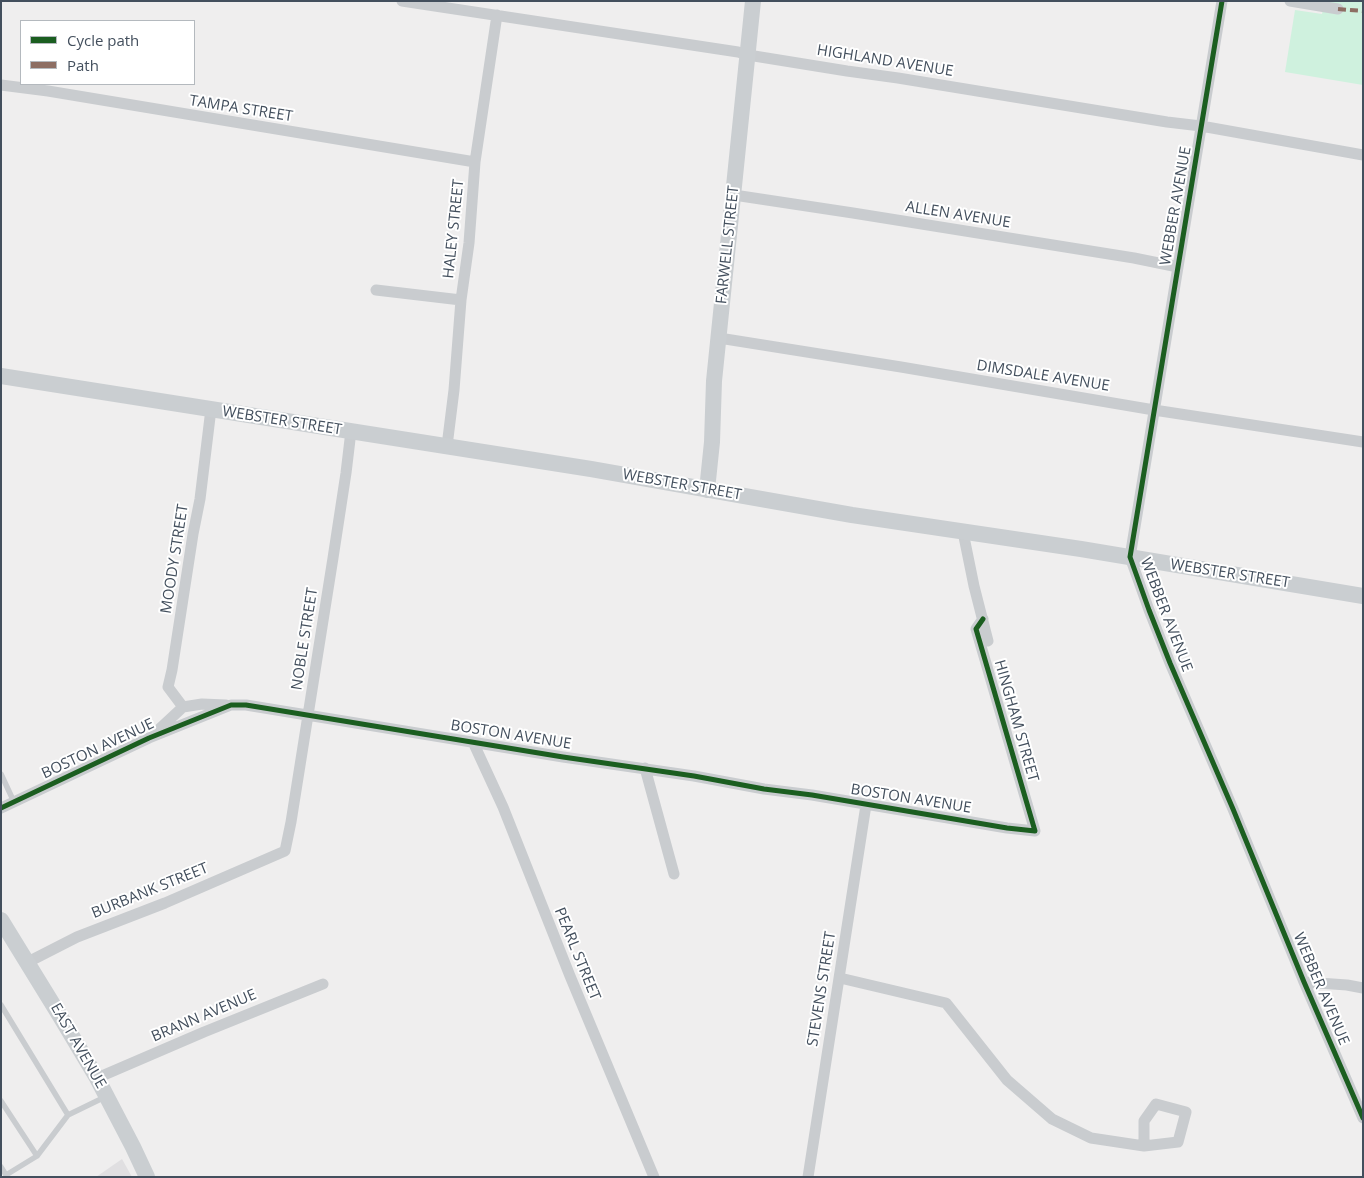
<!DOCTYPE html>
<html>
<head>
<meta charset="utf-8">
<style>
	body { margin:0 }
	#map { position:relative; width:1364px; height:1178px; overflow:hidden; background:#efeeee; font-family:"Open Sans",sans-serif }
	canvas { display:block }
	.frame { position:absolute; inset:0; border:2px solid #434f5d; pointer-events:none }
	.legend { position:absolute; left:20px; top:20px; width:175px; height:65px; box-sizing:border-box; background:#fff; border:1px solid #b4b9be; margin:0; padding:6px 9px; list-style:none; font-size:15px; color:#434f5d }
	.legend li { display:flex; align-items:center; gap:10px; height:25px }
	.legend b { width:25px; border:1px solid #b4b9be }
</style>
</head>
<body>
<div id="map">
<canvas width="1364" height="1178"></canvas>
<div class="frame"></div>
<ul class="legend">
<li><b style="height:6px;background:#1b5e20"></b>Cycle path</li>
<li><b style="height:6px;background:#8d6e63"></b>Path</li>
</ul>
</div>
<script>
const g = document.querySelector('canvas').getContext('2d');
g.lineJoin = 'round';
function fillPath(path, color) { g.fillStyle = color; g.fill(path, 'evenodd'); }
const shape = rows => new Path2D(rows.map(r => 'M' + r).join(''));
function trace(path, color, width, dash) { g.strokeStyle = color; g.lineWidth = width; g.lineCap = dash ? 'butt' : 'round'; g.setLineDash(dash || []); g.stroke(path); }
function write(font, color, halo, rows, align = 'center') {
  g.font = font + ' "Open Sans",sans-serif'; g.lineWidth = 4; g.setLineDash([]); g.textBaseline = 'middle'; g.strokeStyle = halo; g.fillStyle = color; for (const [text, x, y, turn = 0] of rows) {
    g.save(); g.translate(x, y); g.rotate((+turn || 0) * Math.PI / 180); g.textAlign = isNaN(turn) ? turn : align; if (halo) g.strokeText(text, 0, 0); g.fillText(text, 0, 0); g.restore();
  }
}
fillPath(shape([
	[122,1159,132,1177,96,1177]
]), '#e0dfe1');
fillPath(shape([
	[1324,1,1363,1,1363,85,1285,72,1295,10,1322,14]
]), '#cff1de');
trace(shape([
	[1,774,14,802],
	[1,1005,68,1115],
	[1,1101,37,1156],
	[1,1167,6,1175,37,1156,68,1115,105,1097]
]), '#c9cccf', 5.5);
trace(shape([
	[402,1,738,52,748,55,847,71,898,78,1167,122,1201,126,1363,155],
	[1222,1,1130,557,1149,610,1170,663,1233,809,1304,982,1363,1118],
	[1290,1,1338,9],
	[1,85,48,91,475,162],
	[734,195,853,213,1134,258,1178,267],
	[376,290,461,300],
	[719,338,901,367,1154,410,1363,442],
	[447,446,454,390,461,300,469,243,475,162,497,15],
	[963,532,974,586,988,641],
	[183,707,168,687,172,670,193,534,200,499,211,409],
	[155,733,183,707,202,704,226,705],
	[473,742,503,807,570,976,654,1177],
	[645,768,674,874],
	[1,808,149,738,231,705,246,705,563,757,694,776,764,789,812,795,1007,828,1035,831,976,629,983,619],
	[28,962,77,937,165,903,285,851,291,822,333,558,346,473,351,431],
	[840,978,946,1003,1007,1080,1052,1119,1091,1138,1144,1146,1178,1142,1186,1112,1156,1104,1144,1121,1144,1146],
	[1304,982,1347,985,1363,988],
	[97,1078,204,1032,323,984],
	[808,1177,866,805]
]), '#c9cccf', 11);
trace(shape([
	[1,376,591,469,852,515,1081,549,1363,596],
	[707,490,712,442,714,381,753,1],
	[1,920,60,1016,97,1078,133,1147,147,1177]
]), '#caced1', 16);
trace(shape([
	[1338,9,1363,11]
]), '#8d6e63', 4, [8, 4]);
trace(shape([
	[1222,1,1130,557,1149,610,1170,663,1233,809,1304,982,1363,1118],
	[1,808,149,738,231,705,246,705,563,757,694,776,764,789,812,795,1007,828,1035,831,976,629,983,619]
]), '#1b5e20', 5);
write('15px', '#434f5d', '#fff', [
	["HIGHLAND AVENUE",885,61,9],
	["TAMPA STREET",241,109,9],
	["WEBBER AVENUE",1176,206,-80],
	["ALLEN AVENUE",958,215,9],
	["HALEY STREET",454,229,-84],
	["FARWELL STREET",728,245,-84],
	["DIMSDALE AVENUE",1043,376,9],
	["WEBSTER STREET",282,421,9],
	["WEBSTER STREET",682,485,10],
	["MOODY STREET",175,559,-81],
	["WEBSTER STREET",1230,574,9],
	["WEBBER AVENUE",1166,615,69],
	["NOBLE STREET",305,639,-81],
	["HINGHAM STREET",1016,721,74],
	["BOSTON AVENUE",511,735,9],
	["BOSTON AVENUE",98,749,-25],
	["BOSTON AVENUE",911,799,9],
	["BURBANK STREET",150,891,-22],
	["PEARL STREET",577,954,68],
	["STEVENS STREET",822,989,-81],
	["WEBBER AVENUE",1321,989,67],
	["BRANN AVENUE",204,1016,-23],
	["EAST AVENUE",78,1046,60]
]);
</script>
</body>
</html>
